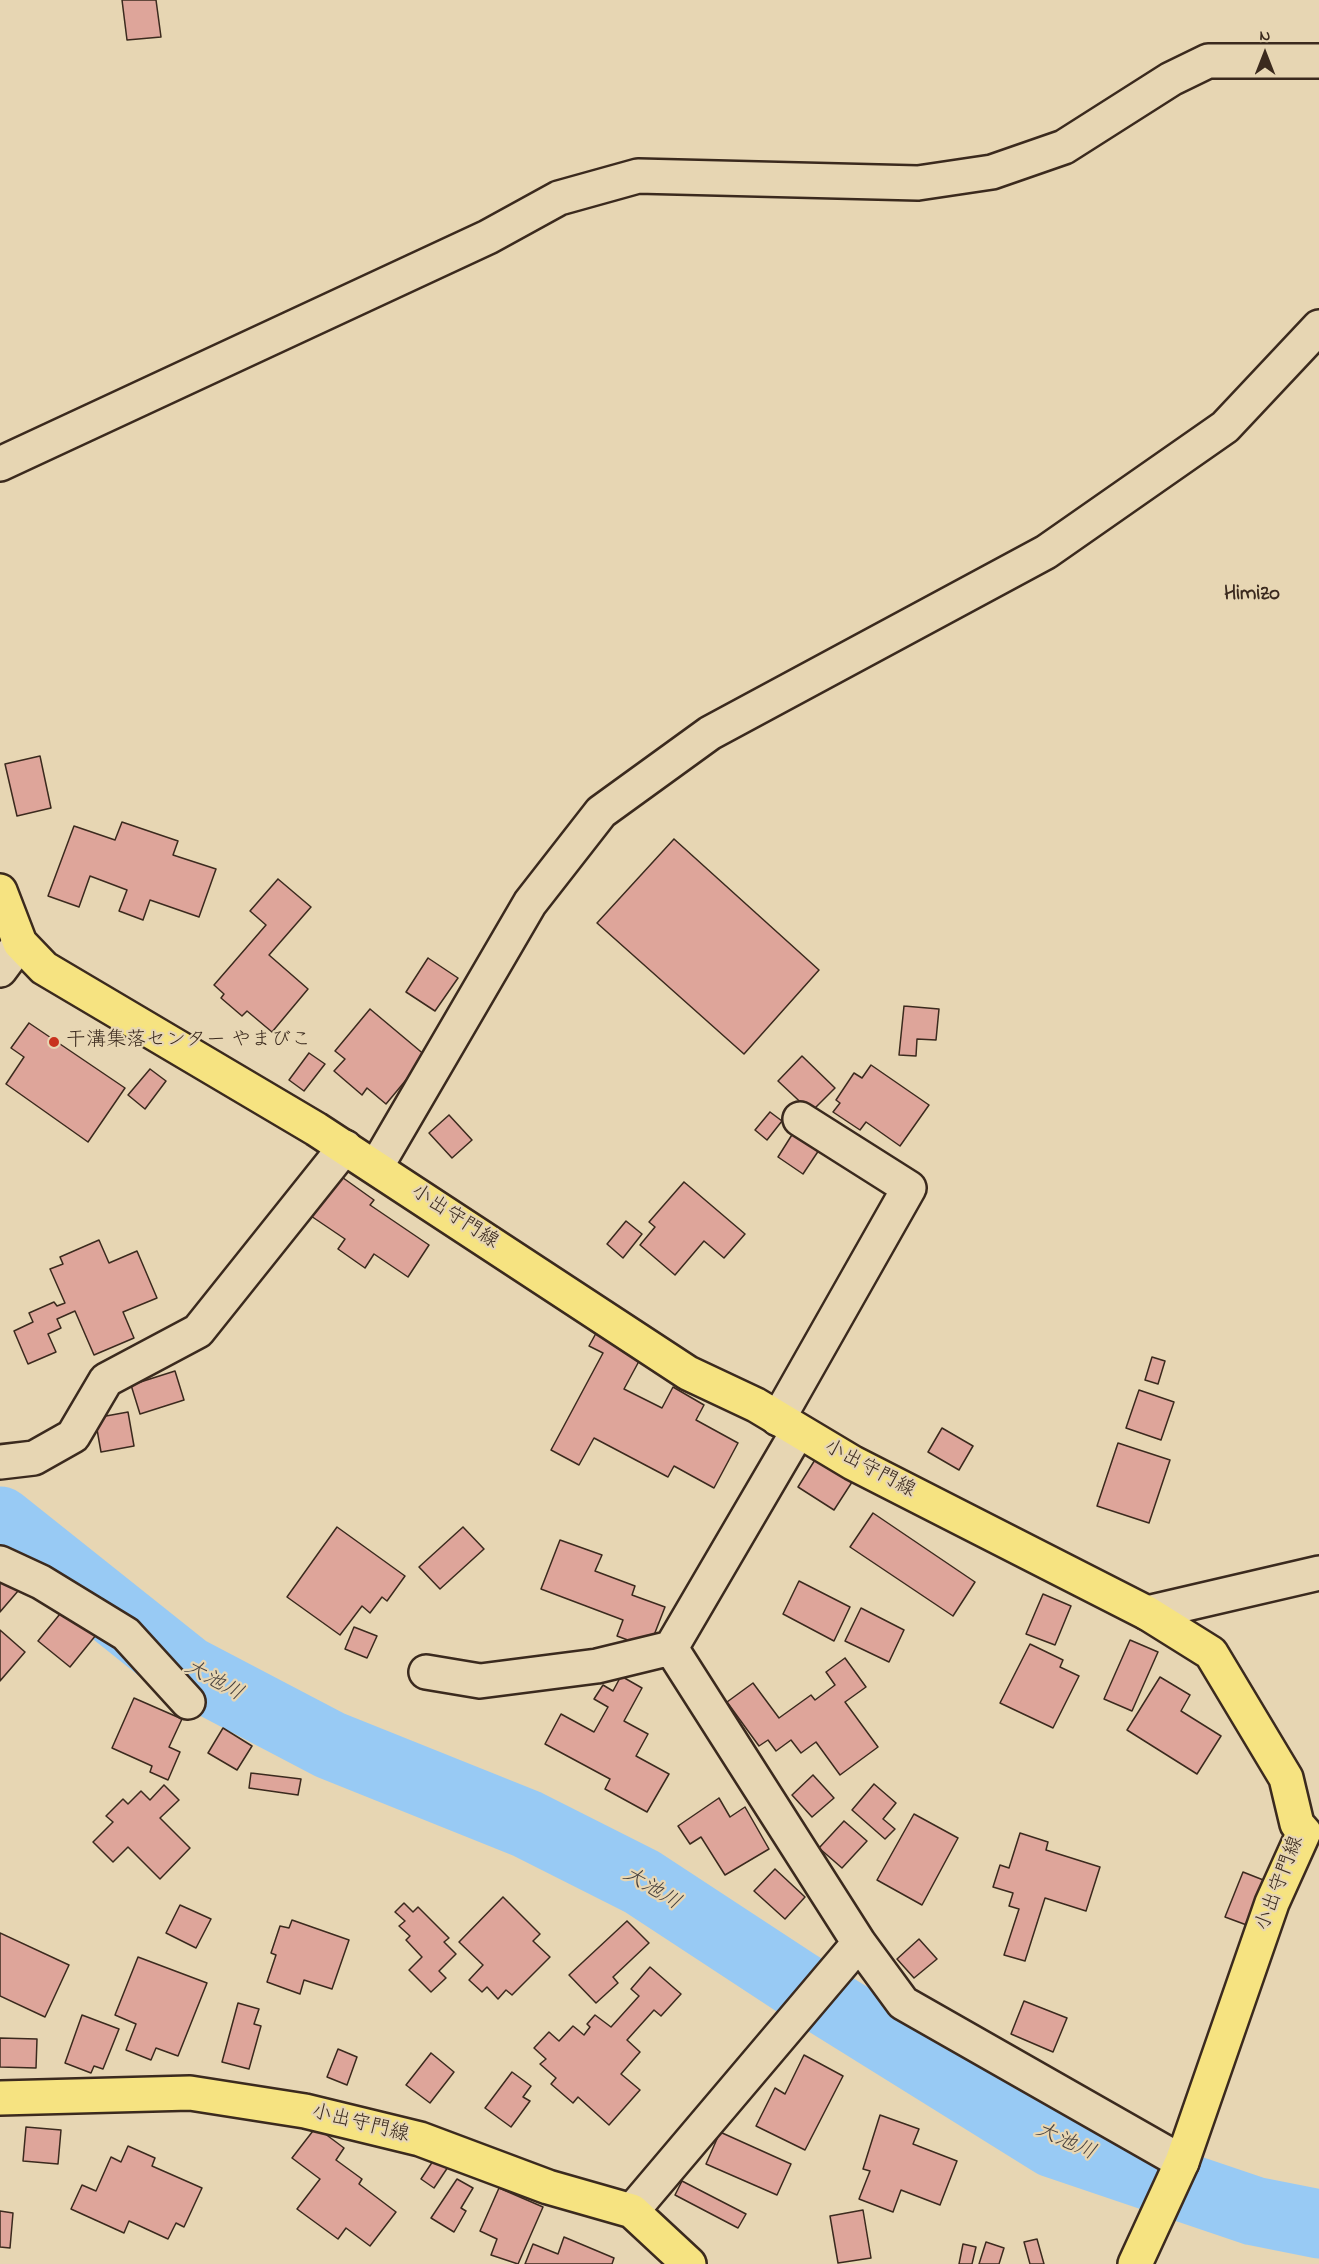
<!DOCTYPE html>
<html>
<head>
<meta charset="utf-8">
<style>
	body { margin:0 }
	#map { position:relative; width:1319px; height:2264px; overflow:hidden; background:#e7d6b3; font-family:"Indie Flower",sans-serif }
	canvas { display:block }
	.north { position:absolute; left:1235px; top:24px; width:60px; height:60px; -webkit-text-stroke:4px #e7d6b3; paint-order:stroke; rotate:0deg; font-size:16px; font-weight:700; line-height:24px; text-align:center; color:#3b2a1e }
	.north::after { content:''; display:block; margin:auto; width:21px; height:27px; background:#3b2a1e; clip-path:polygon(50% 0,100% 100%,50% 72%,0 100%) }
</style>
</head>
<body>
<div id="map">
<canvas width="1319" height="2264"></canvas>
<div class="north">N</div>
</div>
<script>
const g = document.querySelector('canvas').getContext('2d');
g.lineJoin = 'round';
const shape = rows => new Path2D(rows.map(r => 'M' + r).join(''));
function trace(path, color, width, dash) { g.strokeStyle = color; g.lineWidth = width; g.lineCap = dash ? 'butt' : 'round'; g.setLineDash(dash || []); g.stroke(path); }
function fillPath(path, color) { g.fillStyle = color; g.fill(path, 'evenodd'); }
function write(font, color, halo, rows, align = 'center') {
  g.font = font + ' "Indie Flower","Klee One",sans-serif'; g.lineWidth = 4.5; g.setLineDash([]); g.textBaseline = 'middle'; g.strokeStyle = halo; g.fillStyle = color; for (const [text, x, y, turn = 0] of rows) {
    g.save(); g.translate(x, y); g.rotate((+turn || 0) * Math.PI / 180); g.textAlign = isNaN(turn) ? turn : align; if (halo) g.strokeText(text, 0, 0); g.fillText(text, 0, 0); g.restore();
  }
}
trace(shape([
	[0,1521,187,1670,330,1745,527,1824,642,1882,799,1985,1053,2143,1254,2211,1319,2224]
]), '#98caf4', 69);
const building = shape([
	[122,0,156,0,161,37,127,40,122,0],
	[40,756,51,808,17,816,5,764,40,756],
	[122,822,178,841,173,855,216,869,199,917,150,900,143,920,119,911,127,890,90,876,79,907,48,896,74,826,115,840,122,822],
	[674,839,819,970,744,1054,597,923,674,839],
	[278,879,311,907,269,955,308,989,272,1032,247,1011,242,1016,221,998,224,994,214,985,266,925,250,911,278,879],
	[428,958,458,978,435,1011,406,992,428,958],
	[904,1006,939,1009,936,1040,917,1039,916,1056,899,1055,904,1006],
	[370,1009,426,1056,386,1104,367,1088,362,1095,334,1071,345,1059,335,1051,370,1009],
	[29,1023,125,1088,88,1142,6,1084,24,1057,11,1048,29,1023],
	[309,1053,325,1064,304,1091,289,1080,309,1053],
	[802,1056,835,1088,811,1112,778,1081,802,1056],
	[871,1065,929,1105,900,1146,866,1122,860,1130,833,1112,840,1103,836,1100,854,1073,862,1078,871,1065],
	[150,1069,166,1081,145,1109,128,1095,150,1069],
	[770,1112,782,1121,767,1140,755,1130,770,1112],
	[449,1115,472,1140,452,1158,429,1133,449,1115],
	[795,1130,821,1147,803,1174,778,1157,795,1130],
	[339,1175,374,1200,370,1205,429,1245,408,1277,374,1254,365,1268,338,1249,345,1239,311,1216,339,1175],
	[684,1182,745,1234,724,1258,704,1241,675,1275,640,1245,655,1227,649,1222,684,1182],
	[626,1221,642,1234,623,1258,607,1244,626,1221],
	[99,1240,109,1263,137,1251,157,1298,123,1312,134,1338,94,1355,75,1311,57,1319,61,1328,48,1334,56,1352,28,1364,14,1331,33,1322,29,1313,54,1302,57,1306,65,1303,50,1269,63,1264,60,1257,99,1240],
	[600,1326,645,1350,624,1389,662,1408,673,1387,704,1405,696,1420,738,1443,714,1488,674,1466,668,1477,594,1438,579,1465,551,1450,603,1353,589,1346,600,1326],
	[1152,1357,1165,1361,1158,1384,1145,1380,1152,1357],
	[175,1371,184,1400,140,1414,131,1385,175,1371],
	[1139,1390,1174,1402,1161,1440,1126,1428,1139,1390],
	[128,1412,134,1446,101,1452,95,1418,128,1412],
	[942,1428,973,1446,959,1470,928,1452,942,1428],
	[1118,1443,1170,1460,1149,1523,1097,1506,1118,1443],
	[818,1455,854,1479,834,1510,798,1487,818,1455],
	[873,1513,975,1582,953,1616,850,1547,873,1513],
	[337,1527,405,1576,387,1601,382,1597,370,1613,362,1606,340,1635,287,1597,337,1527],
	[463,1527,484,1549,440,1589,419,1567,463,1527],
	[560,1540,602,1555,595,1571,635,1586,632,1595,665,1607,649,1648,617,1636,623,1620,541,1589,560,1540],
	[2,1576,18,1591,0,1612,0,1578,2,1576],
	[799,1581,850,1607,834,1641,783,1614,799,1581],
	[1043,1594,1071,1606,1055,1645,1026,1634,1043,1594],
	[861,1608,904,1630,889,1662,845,1641,861,1608],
	[64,1609,96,1635,70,1667,38,1641,64,1609],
	[354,1627,377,1636,367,1658,345,1649,354,1627],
	[0,1630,25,1652,0,1681,0,1630],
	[1130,1640,1158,1652,1132,1711,1104,1699,1130,1640],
	[1030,1644,1063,1660,1060,1667,1079,1676,1053,1728,1000,1703,1030,1644],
	[845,1658,866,1687,845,1702,878,1747,840,1775,816,1742,801,1753,791,1740,776,1751,768,1740,759,1746,727,1702,753,1683,779,1718,811,1695,815,1700,835,1685,826,1672,845,1658],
	[621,1676,642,1688,624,1721,648,1734,636,1756,669,1774,647,1812,605,1789,610,1779,545,1744,561,1714,594,1732,608,1707,594,1699,603,1685,613,1691,621,1676],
	[1160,1677,1190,1695,1181,1711,1221,1736,1197,1774,1127,1730,1160,1677],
	[134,1698,182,1719,169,1747,180,1752,168,1780,150,1772,152,1766,112,1748,134,1698],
	[223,1728,252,1746,237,1770,208,1753,223,1728],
	[251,1773,301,1779,298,1795,249,1788,251,1773],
	[813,1775,834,1798,812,1817,792,1795,813,1775],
	[874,1784,896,1803,883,1819,895,1829,885,1839,852,1810,874,1784],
	[164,1785,179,1800,160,1818,190,1848,160,1879,128,1847,113,1862,93,1842,113,1822,106,1816,123,1799,128,1804,141,1791,150,1800,164,1785],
	[719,1798,730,1817,745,1807,769,1849,725,1875,701,1837,690,1844,678,1826,719,1798],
	[914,1814,958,1838,922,1905,877,1880,914,1814],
	[844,1821,867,1841,842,1868,819,1848,844,1821],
	[1020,1833,1048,1842,1046,1850,1100,1867,1086,1911,1045,1898,1025,1961,1004,1955,1019,1909,1009,1906,1013,1893,993,1887,1000,1865,1009,1868,1020,1833],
	[775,1869,805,1897,785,1919,754,1891,775,1869],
	[1243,1872,1276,1885,1252,1927,1225,1917,1243,1872],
	[503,1897,540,1934,533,1941,550,1957,512,1995,506,1990,498,1999,487,1987,482,1992,469,1980,483,1965,459,1942,503,1897],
	[404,1903,413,1912,418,1907,449,1938,444,1942,456,1954,439,1971,446,1978,431,1992,409,1970,422,1957,406,1940,410,1936,399,1926,405,1921,395,1912,404,1903],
	[180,1905,211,1919,196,1948,166,1933,180,1905],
	[292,1920,349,1940,332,1989,304,1980,300,1994,267,1982,276,1955,271,1953,280,1926,289,1928,292,1920],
	[627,1921,649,1943,613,1977,618,1983,596,2003,569,1975,627,1921],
	[0,1933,69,1965,45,2017,0,1996,0,1933],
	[919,1939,937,1959,914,1978,897,1959,919,1939],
	[138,1957,207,1983,178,2056,156,2048,151,2060,126,2050,136,2024,115,2015,138,1957],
	[650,1967,681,1994,661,2016,654,2010,627,2040,640,2052,621,2074,640,2090,609,2125,578,2097,573,2103,551,2084,556,2078,540,2064,546,2059,534,2048,549,2032,559,2041,573,2026,584,2035,590,2027,587,2024,595,2015,611,2027,639,1996,631,1989,650,1967],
	[1024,2001,1067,2018,1053,2052,1011,2034,1024,2001],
	[238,2003,259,2009,254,2024,261,2026,249,2069,222,2062,238,2003],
	[82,2015,119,2029,103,2069,94,2066,91,2073,65,2063,82,2015],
	[0,2038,37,2039,36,2068,0,2067,0,2038],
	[338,2049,357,2057,347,2085,327,2077,338,2049],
	[431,2053,454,2072,430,2103,406,2085,431,2053],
	[804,2055,843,2076,805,2150,756,2126,775,2088,785,2094,804,2055],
	[512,2072,531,2086,523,2097,530,2101,511,2127,485,2108,512,2072],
	[880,2115,919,2129,913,2144,957,2161,940,2205,901,2190,893,2212,859,2199,870,2171,863,2169,880,2115],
	[26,2127,61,2130,58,2164,23,2161,26,2127],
	[316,2127,344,2148,336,2160,362,2179,359,2184,396,2212,370,2246,346,2228,338,2239,297,2209,320,2179,292,2158,316,2127],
	[720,2132,791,2164,777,2195,706,2164,720,2132],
	[128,2146,155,2158,152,2166,202,2188,184,2227,176,2223,168,2239,129,2221,124,2233,71,2209,82,2185,96,2191,111,2157,121,2162,128,2146],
	[437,2155,450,2164,434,2188,421,2179,437,2155],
	[457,2179,473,2188,461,2208,466,2211,454,2232,431,2218,457,2179],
	[682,2181,746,2214,738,2228,675,2195,682,2181],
	[499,2188,543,2207,518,2264,491,2255,497,2239,480,2231,499,2188],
	[863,2210,871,2258,838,2263,830,2216,863,2210],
	[0,2211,13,2213,10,2248,0,2247,0,2211],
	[564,2237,614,2258,612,2264,525,2264,533,2244,558,2254,564,2237],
	[1037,2239,1044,2264,1030,2264,1024,2242,1037,2239],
	[986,2242,1004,2248,999,2264,979,2264,986,2242],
	[963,2244,976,2247,972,2264,959,2264,963,2244]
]);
fillPath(building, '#dea59a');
trace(building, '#3b2a1e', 1.5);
const minor = shape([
	[0,464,488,237,559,198,638,176,918,183,992,172,1064,147,1171,79,1208,61,1319,61],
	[0,970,20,943],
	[376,1167,530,903,601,812,710,733,1046,552,1225,427,1319,327],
	[778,1419,909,1188,800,1119],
	[798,1431,671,1648,859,1943,903,2003,1182,2162],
	[0,1462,34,1458,73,1436,106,1380,198,1331,345,1147],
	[0,1563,41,1582,126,1634,188,1702],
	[1147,1613,1319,1573],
	[426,1672,480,1681,597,1666,671,1648],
	[632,2211,859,1943]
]);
const major = shape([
	[0,891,20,943,44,968,316,1129,688,1373,756,1405,853,1463,1147,1613,1211,1653,1286,1778,1297,1824,1304,1832,1272,1903,1182,2162,1135,2264],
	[0,2098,190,2093,305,2111,420,2139,548,2187,632,2211,689,2264]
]);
trace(minor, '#3b2a1e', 38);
trace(major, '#3b2a1e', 38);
trace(minor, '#e7d6b3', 33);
trace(major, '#f6e381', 33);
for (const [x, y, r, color] of [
	[54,1042,6,"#c8321e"]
]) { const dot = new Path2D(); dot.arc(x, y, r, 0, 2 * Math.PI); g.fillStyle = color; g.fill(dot); trace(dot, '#e7d6b3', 2); }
write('20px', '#3b2a1e', '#e7d6b3', [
	["干溝集落センター やまびこ",66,1042]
], 'left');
write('20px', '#3b2a1e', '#e7d6b3', [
	["小出守門線",454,1218,33],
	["小出守門線",869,1470,28],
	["小出守門線",1281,1884,-69],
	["小出守門線",360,2125,14]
]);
write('bold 21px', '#3b2a1e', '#e7d6b3', [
	["Himizo",1252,596]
]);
write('italic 21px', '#49423e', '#e7d6b3', [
	["大池川",213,1682,29],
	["大池川",651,1890,31],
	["大池川",1065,2143,24]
]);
</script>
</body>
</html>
